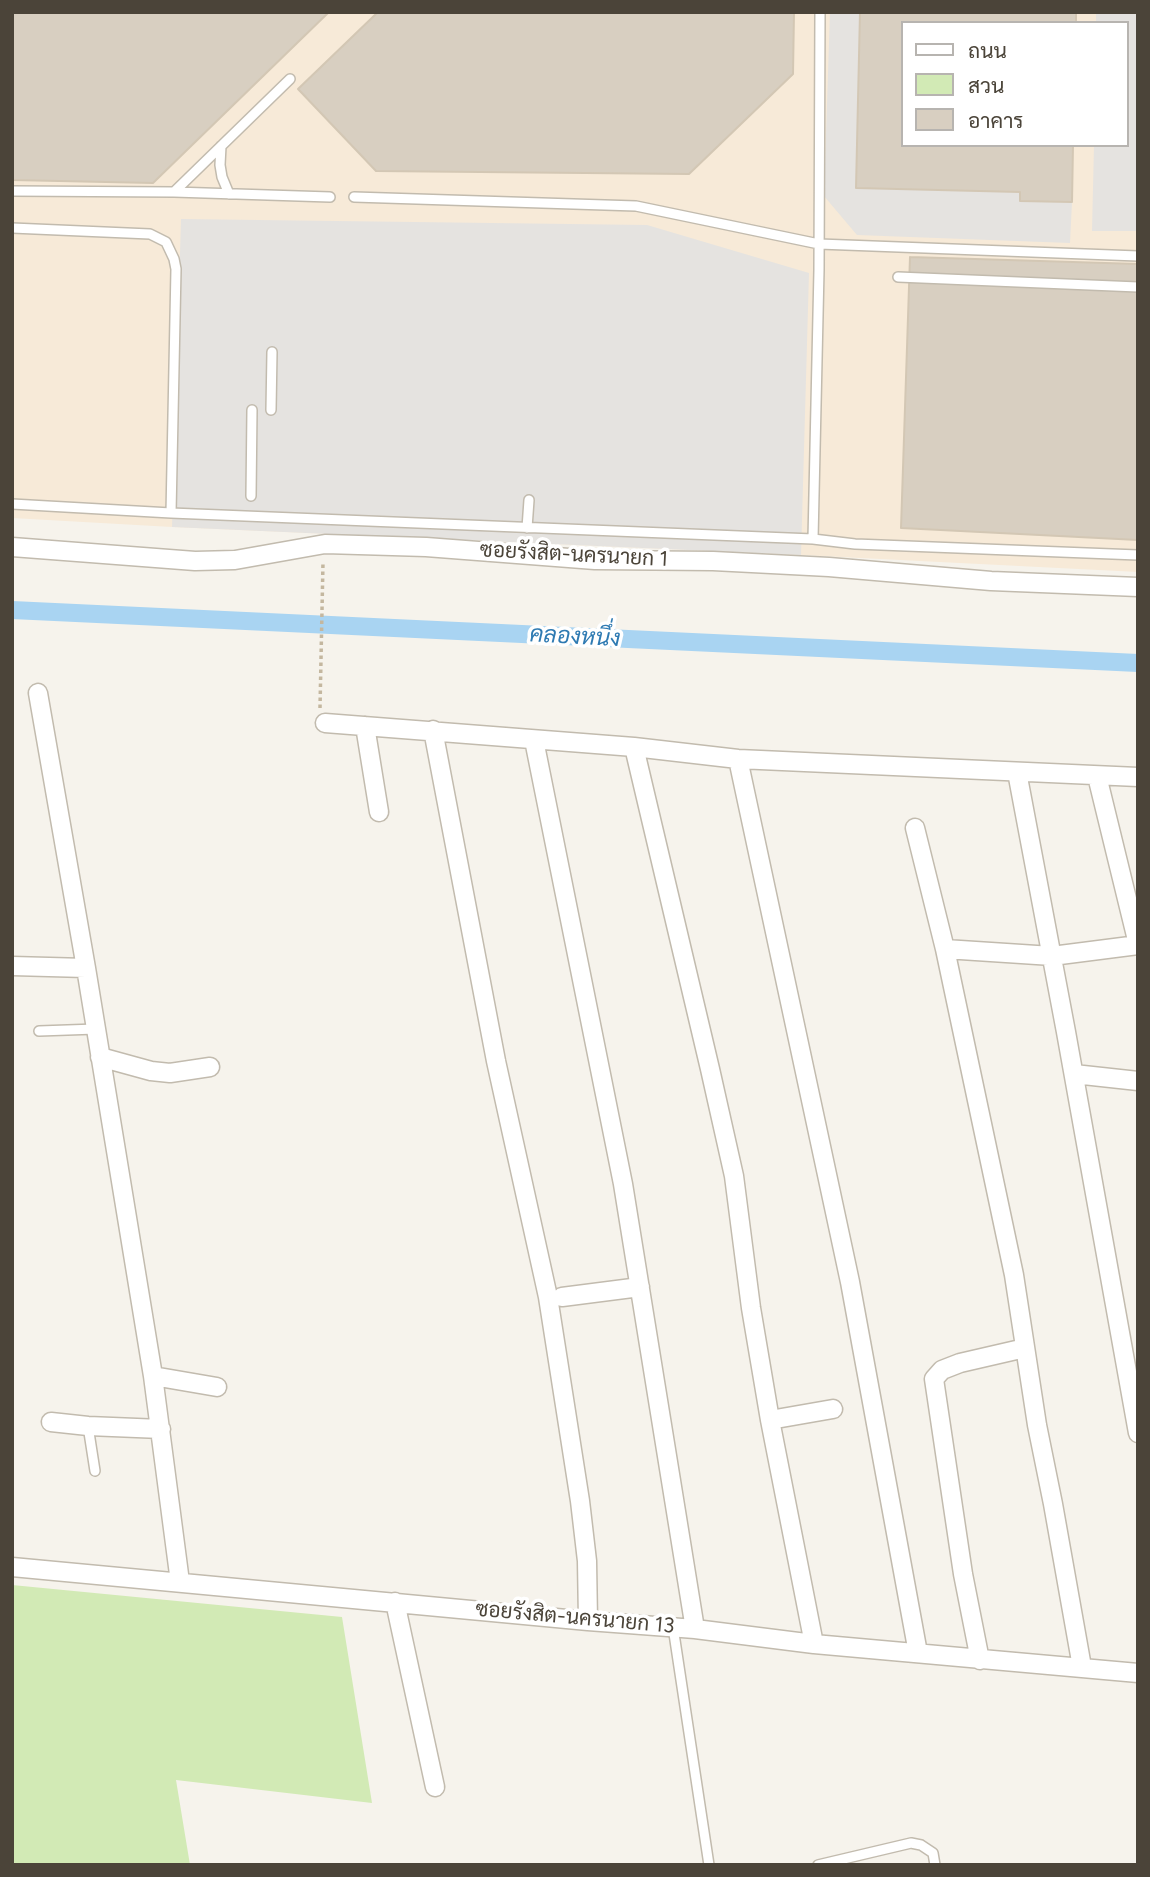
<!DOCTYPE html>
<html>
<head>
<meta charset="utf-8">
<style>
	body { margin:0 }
	#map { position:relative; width:1150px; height:1877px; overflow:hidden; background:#f6f3ec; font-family:Figtree,Sarabun,sans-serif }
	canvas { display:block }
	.frame { position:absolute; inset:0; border:14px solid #4b4439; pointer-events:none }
	.legend { position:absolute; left:901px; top:21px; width:228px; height:126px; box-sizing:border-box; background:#fff; border:2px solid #b7b4b0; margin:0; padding:9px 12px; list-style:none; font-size:21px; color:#4b4439 }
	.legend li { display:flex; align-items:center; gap:14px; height:35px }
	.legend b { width:35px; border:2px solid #b7b4b0 }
</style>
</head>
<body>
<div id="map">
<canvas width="1150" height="1877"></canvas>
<div class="frame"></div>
<ul class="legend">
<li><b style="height:9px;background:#fff"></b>ถนน</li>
<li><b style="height:19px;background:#d2eab5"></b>สวน</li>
<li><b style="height:19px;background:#d8cfc1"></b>อาคาร</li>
</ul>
</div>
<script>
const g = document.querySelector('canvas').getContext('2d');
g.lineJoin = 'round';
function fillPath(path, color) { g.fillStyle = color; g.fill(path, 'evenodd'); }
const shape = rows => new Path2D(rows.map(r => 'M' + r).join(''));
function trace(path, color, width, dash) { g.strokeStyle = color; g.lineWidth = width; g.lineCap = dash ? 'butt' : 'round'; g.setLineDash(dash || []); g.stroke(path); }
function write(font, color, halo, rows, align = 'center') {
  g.font = font + ' Figtree,Sarabun,sans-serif'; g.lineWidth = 7; g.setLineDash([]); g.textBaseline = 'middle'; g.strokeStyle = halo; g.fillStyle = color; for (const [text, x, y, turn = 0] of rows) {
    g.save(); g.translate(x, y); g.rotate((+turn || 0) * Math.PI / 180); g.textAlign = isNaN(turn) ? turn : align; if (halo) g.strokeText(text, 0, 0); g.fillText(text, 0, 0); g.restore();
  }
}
fillPath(shape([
	[12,12,1138,12,1138,572,801,555,172,527,12,518],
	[903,23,1127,23,1127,145,903,145]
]), '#f7ead8');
fillPath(shape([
	[12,1585,342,1617,372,1803,176,1780,190,1865,12,1865]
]), '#d2eab5');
fillPath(shape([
	[830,12,860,12,856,188,1020,192,1020,201,1072,202,1070,243,857,235,824,196],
	[1096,12,1138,12,1138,231,1092,231,1094,145,1127,145,1127,23,1096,23],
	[181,219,647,225,809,273,801,555,172,527]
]), '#e5e3e0');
trace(shape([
	[12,610,1138,663]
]), '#a9d4f2', 18);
const building = shape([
	[12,12,329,12,153,183,12,180,12,12],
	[378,12,794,12,793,74,689,174,376,171,298,89,378,12],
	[860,12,1076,12,1076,23,903,23,903,145,1073,145,1072,202,1020,201,1020,192,856,188,860,12],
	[910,257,1138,264,1138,540,901,528,910,257]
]);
fillPath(building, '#d8cfc1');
trace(building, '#d3c7b4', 2);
const service = shape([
	[221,146,220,165,222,177,229,194],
	[12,191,174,192,330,197],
	[174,192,290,79],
	[354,197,636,206,819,244,1138,256],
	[12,228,150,234,166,242,174,259,176,269,171,513],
	[898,277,1138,287],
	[271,410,272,352],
	[251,496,252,410],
	[12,504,171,513,813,539,819,270,820,12],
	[527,528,529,500],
	[813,539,855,544,1138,555],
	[39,1031,96,1029],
	[88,1426,95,1471],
	[673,1627,709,1865],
	[818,1865,911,1843,921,1845,933,1853,935,1865]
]);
const minor = shape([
	[12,547,195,561,235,560,325,544,426,547,595,560,713,561,829,567,991,581,1138,587],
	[38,693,86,968,153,1376,180,1582],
	[325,723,634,747,738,759,1138,777],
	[365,726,379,812],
	[433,730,496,1061,548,1297,580,1501,587,1561,588,1621],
	[534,740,623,1184,695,1629],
	[634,747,710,1069,734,1176,751,1308,770,1420,814,1644],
	[738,759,850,1282,918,1653],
	[1017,772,1066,1032,1138,1433],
	[1097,776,1138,944],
	[915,828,945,949,1052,956,1138,945],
	[945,949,1014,1275,1037,1425,1053,1504,1082,1667],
	[12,966,86,968],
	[100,1057,151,1071,170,1073,210,1067],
	[1074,1074,1138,1081],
	[562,1297,640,1287],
	[153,1376,217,1387],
	[770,1420,833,1409],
	[51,1422,88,1426,161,1429],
	[12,1567,588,1621,695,1629,814,1644,1138,1673],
	[395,1602,435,1787],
	[980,1660,963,1574,934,1379,942,1370,960,1363,1025,1348]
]);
trace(service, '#c2bbae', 12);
trace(minor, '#c2bbae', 21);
trace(shape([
	[320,708,323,562]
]), '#c4b79f', 3.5, [3.5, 3.5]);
trace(service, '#fff', 9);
trace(minor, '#fff', 18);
write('21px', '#4b4439', '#fff', [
	["ซอยรังสิต-นครนายก 1",574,555,3],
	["ซอยรังสิต-นครนายก 13",575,1618,5]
]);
write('italic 23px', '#2e7ab2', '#fff', [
	["คลองหนึ่ง",575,637,3]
]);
</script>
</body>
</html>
